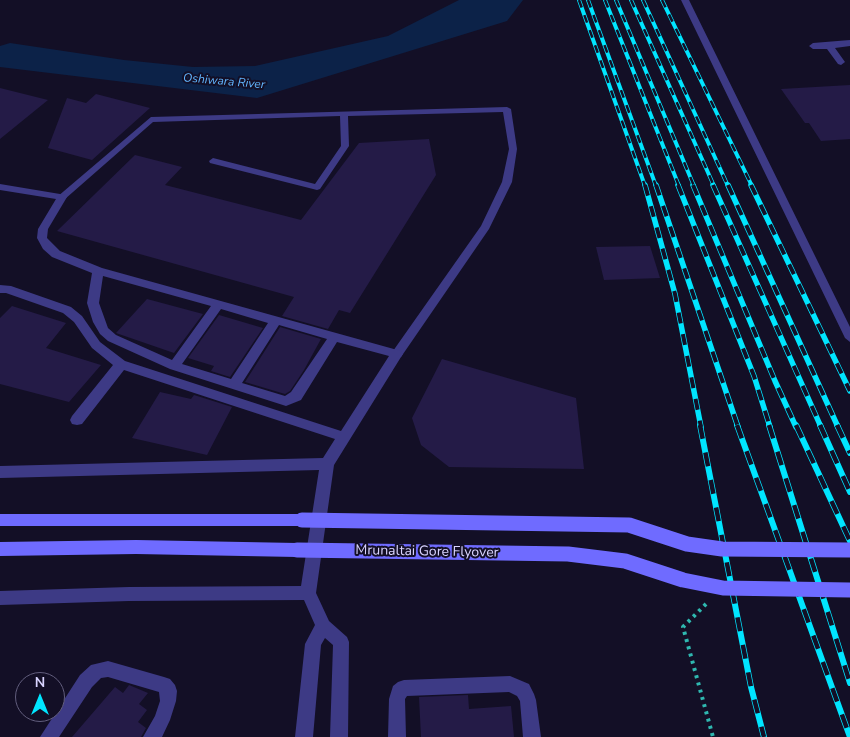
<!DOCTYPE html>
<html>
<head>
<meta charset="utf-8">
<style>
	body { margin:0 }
	#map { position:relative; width:850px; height:737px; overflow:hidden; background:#130f26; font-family:"Nunito Sans",sans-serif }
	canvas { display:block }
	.north { position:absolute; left:15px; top:672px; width:50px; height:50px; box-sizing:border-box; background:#130f26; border:1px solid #625e7d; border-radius:50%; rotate:0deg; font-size:14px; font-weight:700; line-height:20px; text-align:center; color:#d9d4ff }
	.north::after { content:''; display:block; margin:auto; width:18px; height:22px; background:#00e5ff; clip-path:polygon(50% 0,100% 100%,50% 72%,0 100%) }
</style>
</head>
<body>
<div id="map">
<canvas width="850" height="737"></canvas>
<div class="north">N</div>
</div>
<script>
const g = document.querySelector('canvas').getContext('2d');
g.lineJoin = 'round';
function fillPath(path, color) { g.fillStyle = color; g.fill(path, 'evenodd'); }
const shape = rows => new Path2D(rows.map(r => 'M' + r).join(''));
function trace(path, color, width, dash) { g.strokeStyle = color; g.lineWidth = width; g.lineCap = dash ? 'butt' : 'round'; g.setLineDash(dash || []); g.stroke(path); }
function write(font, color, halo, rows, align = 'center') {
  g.font = font + ' "Nunito Sans",sans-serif'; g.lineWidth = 4; g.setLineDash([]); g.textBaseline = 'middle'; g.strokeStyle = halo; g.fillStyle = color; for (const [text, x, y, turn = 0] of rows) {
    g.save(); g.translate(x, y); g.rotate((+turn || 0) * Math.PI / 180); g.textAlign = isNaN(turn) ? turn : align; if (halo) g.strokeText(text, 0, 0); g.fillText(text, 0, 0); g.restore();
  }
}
fillPath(shape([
	[459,0,523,0,507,21,257,98,0,67,0,46,10,43,124,60,193,67,255,66,388,36]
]), '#0c2248');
fillPath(shape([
	[850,85,850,139,821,141,809,123,805,123,781,89],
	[0,88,48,100,0,139],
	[96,94,150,108,92,160,48,148,67,98,86,103],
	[429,139,436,175,350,313,339,310,328,329,282,316,294,297,57,231,135,155,182,167,165,185,301,220,359,143],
	[650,246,660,278,604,280,596,247],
	[147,299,203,314,174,353,116,333],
	[12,306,66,323,46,348,101,365,69,402,0,384,0,318],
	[219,315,263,328,230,377,211,371,214,366,188,358],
	[280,327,321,339,304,370,290,391,285,394,245,382],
	[442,359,576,398,584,469,449,467,421,445,412,418],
	[160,392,191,399,194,395,232,407,207,455,132,438],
	[129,685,148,693,139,704,147,710,138,722,146,728,141,737,72,737,115,687,123,693],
	[468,695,469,709,511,706,514,737,421,737,419,697]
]), '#241b47');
trace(shape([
	[706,604,683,627,713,737]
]), '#2fb8b0', 4, [3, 4.5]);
fillPath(shape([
	[681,0,689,0,850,327,850,342,845,338,681,0],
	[507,107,511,109,517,149,512,182,489,229,401,357,397,358,391,354,393,351,481,226,502,182,509,149,503,112,348,116,349,146,320,189,317,190,210,163,209,161,213,158,315,184,341,146,340,116,153,122,65,199,62,200,57,197,151,117,507,107]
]), '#3d3a85');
fillPath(shape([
	[850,40,850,46,835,48,845,62,841,65,838,64,827,49,813,49,809,46,813,43,850,40],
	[0,184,66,195,67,197,48,229,47,238,60,251,102,268,401,351,403,354,401,357,334,465,316,593,329,621,347,637,349,642,348,737,330,737,333,645,325,638,321,645,313,737,295,737,305,644,315,625,304,600,129,601,0,605,0,591,129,587,301,586,319,470,0,478,0,466,323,458,335,439,124,370,82,424,77,425,72,424,70,420,72,416,113,365,92,348,74,322,63,313,6,293,0,293,0,285,11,286,71,307,82,316,100,342,125,361,341,431,389,356,337,342,301,400,286,406,170,369,108,341,100,334,93,322,87,303,92,273,52,257,43,249,37,238,38,229,56,199,0,190,0,184],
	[103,276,211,306,172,360,116,335,108,328,99,303,103,276],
	[221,309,268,323,231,379,182,364,221,309],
	[279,325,327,339,291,392,285,396,242,383,279,325],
	[108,661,164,677,170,679,175,685,177,691,176,701,170,720,162,737,143,737,155,716,160,701,159,692,108,677,101,678,92,687,59,737,40,737,80,675,91,665,108,661],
	[510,676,529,684,534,694,536,700,541,737,523,737,520,701,517,696,509,692,407,696,405,699,406,737,388,737,389,699,393,686,398,682,404,680,510,676]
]), '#3d3a85');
fillPath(shape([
	[0,514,302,514,307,516,309,520,307,524,302,526,0,526,0,514],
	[136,540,297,543,302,545,304,550,302,555,297,557,136,554,0,556,0,542,136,540]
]), '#6f6bff');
const railFar2 = shape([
	[579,0,645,186],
	[588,0,656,186],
	[605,0,679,186],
	[616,0,694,186],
	[631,0,714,186],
	[643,0,728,186],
	[662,0,752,186]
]);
const railFar1 = shape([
	[645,185,675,294,701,427],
	[656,185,738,427],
	[678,185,754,376,770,427],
	[693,185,775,381,796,427],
	[713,185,821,427],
	[728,185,838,427],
	[751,185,850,391]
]);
const rail = shape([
	[700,425,751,687,764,737],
	[737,425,850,737],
	[769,425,850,683],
	[796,425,850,541],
	[820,425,850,492],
	[837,425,850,453]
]);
trace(railFar2, '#00e5ff', 4);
trace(railFar1, '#00e5ff', 5.5);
trace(rail, '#00e5ff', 6);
trace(railFar2, '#130f26', 2.5, [8]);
trace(railFar1, '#130f26', 4, [11]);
trace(rail, '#130f26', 4.5, [14]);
trace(shape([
	[302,520,629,525,687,544,722,549,850,550],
	[297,550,568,554,625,561,683,580,723,588,850,590]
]), '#6f6bff', 15);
write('italic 12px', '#62b6ff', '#130f26', [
	["Oshiwara River",224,82,5]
]);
write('14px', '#d9d4ff', '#130f26', [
	["Mrunaltai Gore Flyover",427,552,1]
]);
</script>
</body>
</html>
